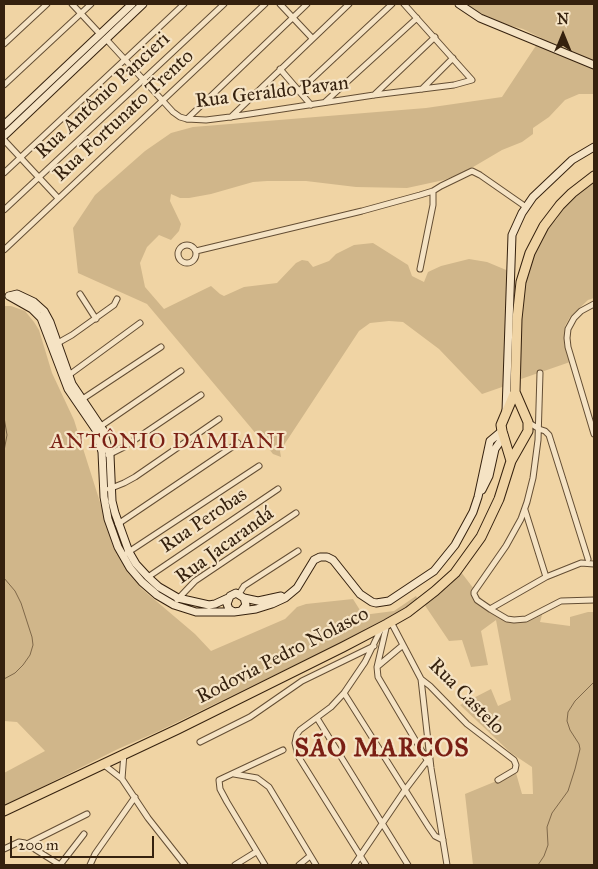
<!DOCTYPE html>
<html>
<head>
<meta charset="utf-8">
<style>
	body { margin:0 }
	#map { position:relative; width:598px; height:869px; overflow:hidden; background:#f0d4a4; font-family:"IM FELL Great Primer",serif }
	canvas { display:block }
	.frame { position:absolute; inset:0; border:5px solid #35210e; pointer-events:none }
	.north { position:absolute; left:538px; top:10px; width:50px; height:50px; -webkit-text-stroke:4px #f5e3c4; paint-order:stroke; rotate:0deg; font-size:14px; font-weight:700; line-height:20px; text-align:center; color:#35210e }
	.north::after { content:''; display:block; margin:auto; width:18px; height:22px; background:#35210e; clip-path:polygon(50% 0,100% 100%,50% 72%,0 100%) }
	.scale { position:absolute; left:10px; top:836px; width:144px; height:22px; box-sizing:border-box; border:2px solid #35210e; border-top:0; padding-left:6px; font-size:15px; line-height:18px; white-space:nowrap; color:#35210e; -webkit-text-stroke:4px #f5e3c4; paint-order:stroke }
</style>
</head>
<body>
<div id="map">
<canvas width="598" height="869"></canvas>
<div class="frame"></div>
<div class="north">N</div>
<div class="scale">200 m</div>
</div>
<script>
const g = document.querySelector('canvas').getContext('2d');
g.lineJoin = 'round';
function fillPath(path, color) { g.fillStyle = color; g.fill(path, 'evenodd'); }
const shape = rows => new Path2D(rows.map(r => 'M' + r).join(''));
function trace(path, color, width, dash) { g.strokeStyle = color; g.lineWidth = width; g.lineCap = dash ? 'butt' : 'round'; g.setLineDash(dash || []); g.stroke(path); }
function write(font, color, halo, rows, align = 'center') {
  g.font = font + ' "IM FELL Great Primer",serif'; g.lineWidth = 4.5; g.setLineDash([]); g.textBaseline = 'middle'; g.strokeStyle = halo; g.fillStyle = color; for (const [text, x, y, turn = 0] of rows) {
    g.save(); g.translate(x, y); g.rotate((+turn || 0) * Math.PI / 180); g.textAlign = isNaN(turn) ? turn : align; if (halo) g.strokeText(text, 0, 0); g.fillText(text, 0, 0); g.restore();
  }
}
fillPath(shape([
	[465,4,594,4,594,94,579,94,565,100,549,117,533,128,533,134,522,142,502,150,463,173,444,180,407,188,356,187,306,181,267,181,253,182,211,194,189,198,180,198,171,194,170,201,181,224,179,231,171,240,159,235,147,247,140,263,145,287,164,309,211,286,220,294,224,296,244,287,277,283,296,263,302,260,308,261,313,267,329,261,336,254,354,245,373,243,408,265,412,276,424,282,428,272,441,266,469,259,487,262,511,272,510,274,515,282,505,386,482,394,439,349,403,322,389,321,370,323,359,331,280,451,281,457,273,454,147,304,78,273,73,228,95,195,145,151,171,133,193,127,426,108,502,97,541,38,523,29,500,23,472,9],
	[594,180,594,298,588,300,570,317,565,326,564,344,570,362,521,379,521,307,529,258,550,224,556,220,565,205,582,188],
	[4,306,11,306,25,311,34,322,39,330,52,373,74,420,111,537,128,573,142,589,195,634,211,651,285,619,297,607,306,604,353,599,363,615,394,611,416,596,418,600,382,621,324,651,157,732,118,749,4,806,4,773,45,751,17,722,4,721],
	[461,572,483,601,509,620,525,621,544,608,540,622,570,626,570,617,588,612,594,612,594,865,473,865,465,794,516,773,522,794,533,794,532,767,511,753,460,705,491,689,498,706,511,700,496,620,481,631,488,665,471,667,462,640,449,641,424,604]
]), '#d0b68a');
trace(shape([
	[4,417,7,435,4,451],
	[4,578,15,591,21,603,32,637,33,645,30,655,23,665,15,673,4,679],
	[538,865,544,856,548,845,547,827,552,813,568,791,575,769,580,749,579,744,570,730,567,721,568,712,575,701,594,682]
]), '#7f6849', 1);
const street = shape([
	[72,4,100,34],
	[280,4,312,38],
	[106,39,173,112,180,117,187,119,206,120,230,117,374,95,454,85,472,80,404,4],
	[4,44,47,4],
	[280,69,311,105],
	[4,85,91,4],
	[422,89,453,58],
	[299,91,392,4],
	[374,95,435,37],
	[325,102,417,18],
	[231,117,349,4],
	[187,119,307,4],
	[4,140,58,198],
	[4,173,184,4],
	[4,210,224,4],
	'178 254a9 9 0 1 1 18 0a9 9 0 1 1-18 0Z',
	[4,250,265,4],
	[196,251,362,211,420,195,433,191,441,186,472,171,480,175,526,207],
	[420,269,433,205,433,191],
	[80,294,96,319],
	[594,304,581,311,574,318,568,329,567,338,568,347,594,434],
	[56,344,72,335,114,305,117,299],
	[540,373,538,440,533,478,527,502,521,519,506,546,474,592,474,594,477,600,490,609,507,619,514,620,526,619,561,601,594,600],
	[69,375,140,323],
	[81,400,161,347],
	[528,422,539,429,545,431,549,435,588,559],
	[101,426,181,371],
	[108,455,124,447,201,395],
	[109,489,124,483,135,477,219,419],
	[525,510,546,577],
	[118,524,238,443],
	[127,553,259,466],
	[148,577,278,489],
	[239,594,244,586,298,551],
	[177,600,195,581,296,513],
	[490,609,546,577,581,563,594,564],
	[391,622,421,679,430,686,467,724,514,760,516,765,515,770,498,780],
	[387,624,377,667,378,677,430,765],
	[378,666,403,645],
	[421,679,431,768,447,865],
	[344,693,428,826,435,836,443,840],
	[317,718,408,865],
	[200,742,250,717,302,681,374,646],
	[124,753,122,779,148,818,185,865],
	[103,764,122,779],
	[234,774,257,778,269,787,316,865],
	[27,844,87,814],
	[4,849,19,842,25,843,60,865,84,834],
	[90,865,95,854,135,797],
	[235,865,256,852],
	[265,865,227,802,220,789,219,780,283,750],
	[299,865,310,856],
	[354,865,405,790,427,761],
	[366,865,298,756,295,743,297,734,300,730,331,707,344,693,365,662,382,627]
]);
const secondary = shape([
	[459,4,480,18,594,65],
	[4,125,132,4],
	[4,136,143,4],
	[9,296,32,309,41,318,68,389,96,430,102,452,104,497,108,519,118,547,130,568,142,582,157,595,174,605,196,612,234,612],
	[9,296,17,294,34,302,44,311,50,322,72,384,103,430,110,455,112,501,115,513,129,552,136,564,148,577,159,587,178,598,209,605,215,604,228,598],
	[506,411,512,235,522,213,533,197,572,160,594,147],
	[482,490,489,476,495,449,504,436],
	[244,598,258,601,281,596],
	[241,611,246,605,244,598,236,593,230,596,227,604,229,609,234,612,256,609,272,604,285,598,297,588,314,560,320,557,327,557,333,560,360,594,372,602,376,603,389,601,434,571,455,545,473,512,478,497,490,441,502,431]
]);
const highway = shape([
	[511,461,502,431,501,425,515,392,517,319,521,282,530,253,544,226,560,205,572,193,594,176],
	[4,811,178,729,343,647,387,624,408,612,435,591,455,573,481,537,499,499,511,461,528,431,528,422,515,392]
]);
trace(street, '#644e34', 7);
trace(secondary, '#35210e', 9);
trace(highway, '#35210e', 11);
trace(street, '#f5e3c4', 5);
trace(secondary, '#f5e3c4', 7);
trace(highway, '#f0d4a4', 9);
write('20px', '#35210e', '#f5e3c4', [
	["Rua Geraldo Pavan",272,93,-7],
	["Rua Antônio Pancieri",103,96,-43],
	["Rua Fortunato Trento",124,116,-43],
	["Rua Perobas",204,521,-34],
	["Rua Jacarandá",225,546,-36],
	["Rodovia Pedro Nolasco",283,656,-27],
	["Rua Castelo",466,697,45]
]);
g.letterSpacing = '1px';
write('22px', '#7a1f14', '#f5e3c4', [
	["ANTÔNIO DAMIANI",168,443]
]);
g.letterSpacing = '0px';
g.letterSpacing = '1px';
write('bold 25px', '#7a1f14', '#f5e3c4', [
	["SÃO MARCOS",382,750]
]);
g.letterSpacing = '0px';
</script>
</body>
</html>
